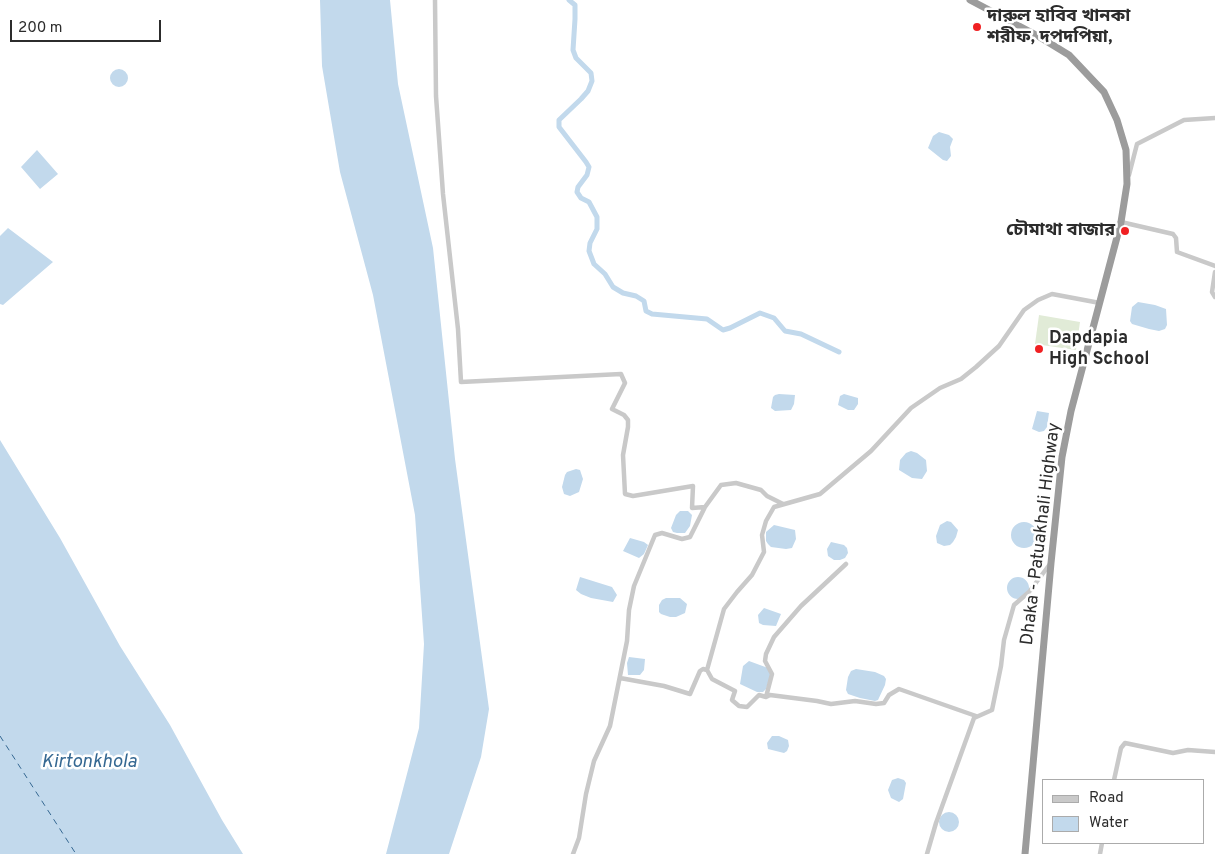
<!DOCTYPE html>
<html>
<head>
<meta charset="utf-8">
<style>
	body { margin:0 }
	#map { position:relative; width:1215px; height:854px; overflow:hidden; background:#fff; font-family:Overpass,sans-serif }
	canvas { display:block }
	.legend { position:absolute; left:1042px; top:779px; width:162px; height:65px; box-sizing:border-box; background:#fff; border:1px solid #ababab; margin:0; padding:6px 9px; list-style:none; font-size:15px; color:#2c2c2c }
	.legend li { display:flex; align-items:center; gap:10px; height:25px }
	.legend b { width:25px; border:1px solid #ababab }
	.scale { position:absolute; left:10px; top:20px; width:151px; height:22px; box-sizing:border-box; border:2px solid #2c2c2c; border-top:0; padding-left:6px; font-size:15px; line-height:18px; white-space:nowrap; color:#2c2c2c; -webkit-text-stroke:4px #fff; paint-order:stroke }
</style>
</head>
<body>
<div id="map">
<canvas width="1215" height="854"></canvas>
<ul class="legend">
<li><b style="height:6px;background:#c9c9c9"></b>Road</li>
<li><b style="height:14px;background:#c2d9ec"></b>Water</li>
</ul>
<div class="scale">200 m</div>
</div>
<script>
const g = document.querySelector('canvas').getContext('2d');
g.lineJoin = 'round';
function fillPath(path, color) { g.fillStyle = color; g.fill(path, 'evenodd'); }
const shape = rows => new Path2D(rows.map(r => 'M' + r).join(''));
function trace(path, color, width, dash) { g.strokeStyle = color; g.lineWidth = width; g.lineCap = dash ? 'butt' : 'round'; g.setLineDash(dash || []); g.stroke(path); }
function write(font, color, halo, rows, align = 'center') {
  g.font = font + ' Overpass,"Noto Sans Bengali",sans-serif'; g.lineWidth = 5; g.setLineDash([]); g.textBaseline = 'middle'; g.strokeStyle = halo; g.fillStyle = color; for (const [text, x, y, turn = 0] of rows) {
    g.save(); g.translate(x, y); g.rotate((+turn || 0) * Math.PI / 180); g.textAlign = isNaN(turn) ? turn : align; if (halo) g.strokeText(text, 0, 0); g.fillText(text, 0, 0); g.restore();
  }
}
fillPath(shape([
	[1039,315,1080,322,1076,350,1035,344]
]), '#e1ebd7');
fillPath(shape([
	[320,0,390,0,398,84,433,248,455,459,489,709,481,757,449,854,386,854,419,728,424,644,415,515,373,295,340,172,322,66],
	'110 78a9 9 0 1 1 18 0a9 9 0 1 1-18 0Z',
	[939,132,949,135,953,139,950,147,951,156,947,161,943,160,928,148,933,136],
	[37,150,58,174,40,189,21,167],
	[8,228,53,262,3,305,0,304,0,236],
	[1138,302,1155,305,1166,309,1167,325,1165,329,1159,331,1149,329,1132,324,1130,321,1132,307],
	[779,394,795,395,794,404,791,410,775,411,771,408,773,397,775,395],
	[844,394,858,398,858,404,854,410,848,410,838,405,840,396],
	[1037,411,1049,413,1047,427,1044,431,1039,432,1032,429],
	[0,440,60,538,120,646,170,725,222,820,243,854,0,854],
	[911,451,917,453,926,460,927,471,922,479,912,478,899,470,900,460,906,453],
	[576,469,580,470,583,479,579,492,570,496,564,494,562,487,565,475,567,472],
	[680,511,688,511,692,515,690,526,685,533,677,533,673,532,671,528,676,515],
	[947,521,951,522,958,530,956,537,953,542,950,545,944,546,937,543,936,536,940,525],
	'1011 535a13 13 0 1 1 26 0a13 13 0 1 1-26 0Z',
	[774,525,795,530,796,539,792,548,786,549,771,547,768,544,766,541,766,532],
	[630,538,644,542,648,545,644,554,639,558,623,551],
	[831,542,844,545,847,548,848,553,845,558,840,560,834,560,828,556,827,549],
	[580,577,612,587,617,595,613,602,591,598,581,594,576,590],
	'1007 588a11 11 0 1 1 22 0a11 11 0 1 1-22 0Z',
	[666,598,680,598,687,604,685,613,676,617,670,617,661,614,659,612,659,605,662,600],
	[764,608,781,614,776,626,763,625,759,623,758,615],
	[629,657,645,659,644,670,640,675,628,675,627,663],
	[749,661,768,668,771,674,766,689,763,692,757,692,740,684,743,666],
	[856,669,875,672,884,676,886,679,885,685,878,700,875,701,860,698,848,694,846,690,848,677,851,671],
	[772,736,779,736,788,740,789,746,787,751,784,753,768,749,767,743],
	[898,778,904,780,906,783,903,799,899,802,891,798,888,790,892,780],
	'939 822a10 10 0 1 1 20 0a10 10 0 1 1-20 0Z'
]), '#c2d9ec');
trace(shape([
	[569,0,575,5,575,19,573,50,576,58,591,73,592,81,588,91,581,99,559,120,559,127,586,162,589,167,587,175,578,187,577,192,581,198,589,202,597,217,597,229,590,243,589,251,594,264,605,274,613,287,623,293,636,296,644,301,646,311,652,314,707,319,723,330,730,328,760,313,774,318,785,331,801,334,839,352]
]), '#c2d9ec', 5);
trace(shape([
	[0,736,76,854]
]), '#356892', 1, [6, 5]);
trace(shape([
	[435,0,436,96,443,194,458,329,461,382,621,374,625,383,612,409,624,415,628,420,628,427,623,455,625,494,633,496,693,486,692,508,705,507],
	[1129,175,1137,144,1184,120,1215,118],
	[1121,222,1173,234,1176,238,1177,252,1215,266],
	[1215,272,1212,292,1215,297],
	[707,670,724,609,737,592,752,575,764,552,762,535,766,521,774,507,820,494,871,451,911,408,940,388,961,379,976,367,999,346,1024,310,1038,300,1052,294,1100,303],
	[620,678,664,686,690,694,700,671,703,669,707,670,712,679,735,691,732,700,739,706,747,707,759,695,766,697,770,695,817,701,831,704,855,701,876,704,884,703,889,695,899,689,976,716],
	[766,697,772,674,765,661,766,654,774,637,801,606,846,564],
	[1114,780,1121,748,1125,743,1173,753,1188,750,1215,752],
	[573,854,579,838,586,794,594,761,610,726,627,641,629,610,634,586,655,535,662,533,682,539,690,537,705,507,721,485,736,483,761,490,767,496,783,504],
	[927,854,936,823,974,718,992,710,1001,666,1004,640,1014,605,1029,592,1050,564],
	[1100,854,1102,843]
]), '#c9c9c9', 4.5);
trace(shape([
	[970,0,1038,36,1069,55,1104,92,1117,120,1126,150,1127,184,1121,222,1071,411,1062,457,1051,563,1025,854]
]), '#9c9c9c', 7);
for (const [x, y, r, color] of [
	[977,27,5,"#f02022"],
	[1125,231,5,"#f02022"],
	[1039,349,5,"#f02022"]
]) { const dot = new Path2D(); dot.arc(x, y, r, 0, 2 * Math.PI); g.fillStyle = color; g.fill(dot); trace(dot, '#fff', 2); }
write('bold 18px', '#2c2c2c', '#fff', [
	["দারুল হাবিব খানকা",987,17],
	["শরীফ, দপদপিয়া,",987,38],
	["চৌমাথা বাজার",1115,231,"right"],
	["Dapdapia",1049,339],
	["High School",1049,360]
], 'left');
write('18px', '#2c2c2c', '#fff', [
	["Dhaka - Patuakhali Highway",1042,534,-83]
]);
write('italic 19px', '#356892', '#fff', [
	["Kirtonkhola",89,763]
]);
</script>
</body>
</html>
